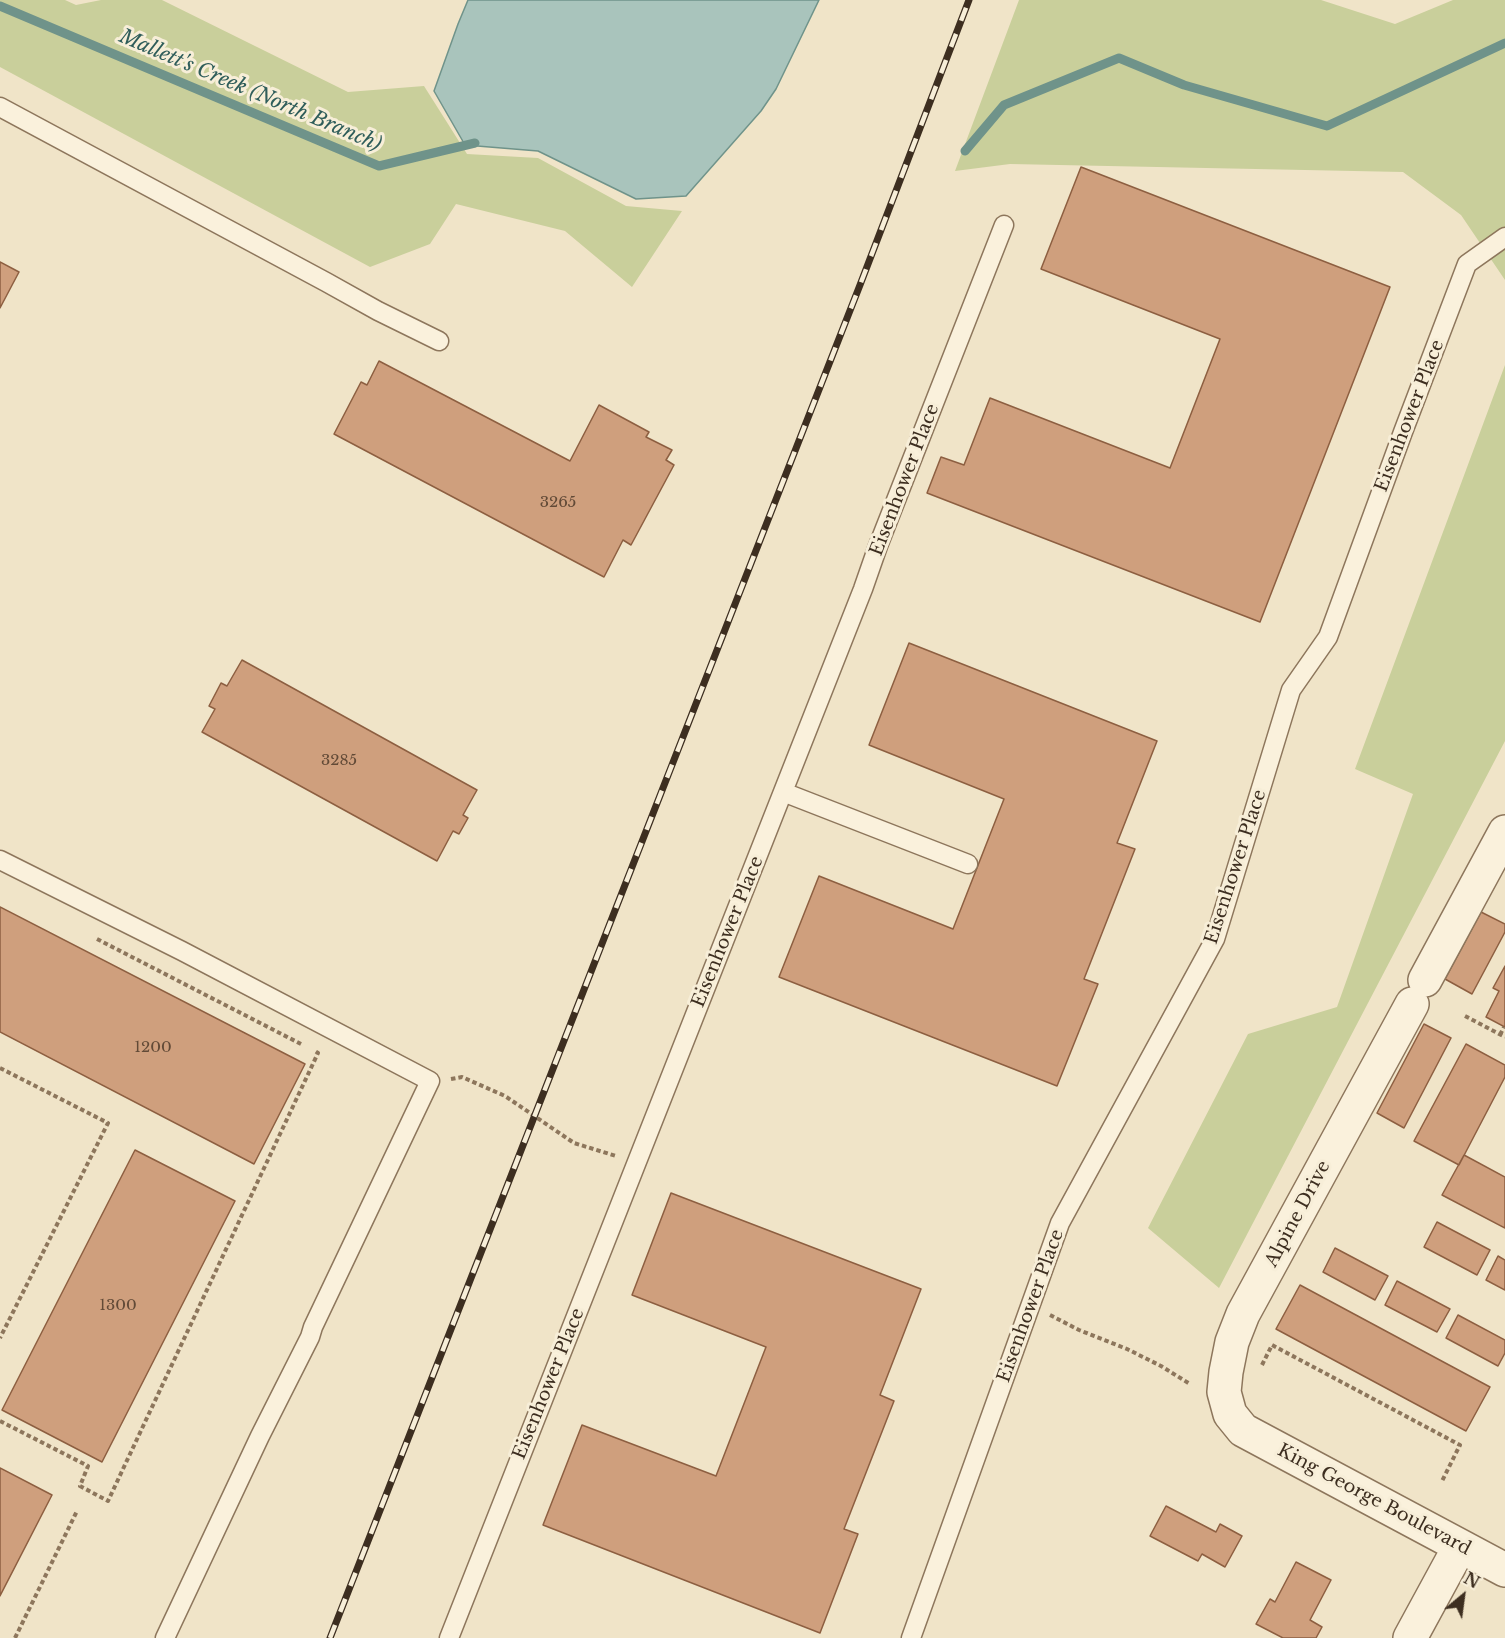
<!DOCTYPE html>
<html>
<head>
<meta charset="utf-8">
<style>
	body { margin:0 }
	#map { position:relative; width:1505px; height:1638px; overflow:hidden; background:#f0e4c8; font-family:"Libre Baskerville",serif }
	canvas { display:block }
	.north { position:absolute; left:1433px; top:1566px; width:60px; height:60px; -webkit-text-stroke:4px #f7eed8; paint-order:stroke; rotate:29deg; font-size:16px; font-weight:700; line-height:24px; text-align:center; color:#3d2e20 }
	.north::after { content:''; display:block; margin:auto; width:21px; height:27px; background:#3d2e20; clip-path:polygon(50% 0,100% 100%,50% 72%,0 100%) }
</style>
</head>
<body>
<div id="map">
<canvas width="1505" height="1638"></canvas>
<div class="north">N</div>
</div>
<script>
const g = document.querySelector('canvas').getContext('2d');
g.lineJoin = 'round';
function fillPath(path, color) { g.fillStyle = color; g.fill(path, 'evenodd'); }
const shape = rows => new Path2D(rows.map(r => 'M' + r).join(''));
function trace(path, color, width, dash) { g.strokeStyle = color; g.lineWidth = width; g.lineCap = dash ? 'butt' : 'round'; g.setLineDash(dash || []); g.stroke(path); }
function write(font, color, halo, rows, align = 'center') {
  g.font = font + ' "Libre Baskerville",serif'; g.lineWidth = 6; g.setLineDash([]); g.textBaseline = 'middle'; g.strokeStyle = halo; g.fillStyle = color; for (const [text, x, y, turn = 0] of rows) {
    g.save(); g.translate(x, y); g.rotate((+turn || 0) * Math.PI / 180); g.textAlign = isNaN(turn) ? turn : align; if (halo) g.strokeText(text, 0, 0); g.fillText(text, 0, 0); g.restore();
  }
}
fillPath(shape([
	[0,0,65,0,76,5,101,0,162,0,348,92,424,86,467,154,538,158,626,206,682,211,632,287,565,231,456,204,430,244,370,267,0,67],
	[1019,0,1321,0,1395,24,1453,0,1505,0,1505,280,1461,215,1403,172,1010,164,955,171],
	[1505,365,1505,741,1219,1288,1148,1228,1248,1034,1337,1007,1413,794,1355,769]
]), '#c9cf9b');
const water = shape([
	[468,0,819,0,776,89,761,111,686,196,636,199,538,151,465,145,434,91,458,24,468,0]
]);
fillPath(water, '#a9c4bc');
trace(water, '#6f938a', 1.5);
trace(shape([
	[0,6,379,166,475,143],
	[965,151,1004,105,1119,58,1184,85,1327,126,1505,43]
]), '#6f938a', 9);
const building = shape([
	[1081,167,1390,287,1260,622,927,493,941,457,964,465,990,398,1170,468,1220,339,1041,269,1081,167],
	[0,262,19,272,0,308,0,262],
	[379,361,570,461,599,405,649,432,646,437,672,450,666,460,674,465,631,545,623,540,604,577,334,434,361,382,367,385,379,361],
	[909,643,1157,741,1117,843,1135,849,1084,979,1098,984,1057,1086,779,977,819,876,953,929,1004,799,869,745,909,643],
	[242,660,477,790,463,815,468,818,459,834,453,831,437,861,202,732,215,709,209,706,221,683,227,686,242,660],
	[0,907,305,1064,254,1164,0,1032,0,907],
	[1481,912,1505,924,1505,932,1472,994,1445,979,1481,912],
	[1505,966,1505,1027,1486,1017,1499,991,1493,988,1505,966],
	[1424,1024,1451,1038,1404,1128,1377,1113,1424,1024],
	[1466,1044,1505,1065,1505,1077,1459,1165,1414,1141,1466,1044],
	[135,1150,235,1201,102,1462,2,1410,135,1150],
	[1464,1155,1505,1177,1505,1228,1442,1195,1464,1155],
	[671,1193,921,1289,880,1395,894,1401,844,1529,858,1534,820,1633,543,1525,582,1425,716,1476,766,1347,632,1295,671,1193],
	[1437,1222,1490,1250,1477,1275,1424,1247,1437,1222],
	[1335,1248,1388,1276,1375,1300,1323,1272,1335,1248],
	[1498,1256,1505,1260,1505,1290,1486,1280,1498,1256],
	[1397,1281,1450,1309,1437,1332,1385,1305,1397,1281],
	[1300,1285,1490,1387,1466,1431,1276,1329,1300,1285],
	[1458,1315,1505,1340,1505,1353,1498,1366,1446,1338,1458,1315],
	[0,1468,52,1495,0,1596,0,1468],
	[1166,1506,1216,1532,1220,1524,1242,1536,1225,1567,1202,1554,1198,1561,1150,1536,1166,1506],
	[1296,1562,1331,1580,1310,1620,1322,1627,1316,1638,1283,1638,1256,1624,1270,1599,1275,1602,1296,1562]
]);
fillPath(building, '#cf9f7d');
trace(building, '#8d5f41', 1.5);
const lane = shape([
	[0,107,326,282,378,311,439,341],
	[783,792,968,864],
	[0,860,182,951,430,1081,313,1327,310,1337,260,1436,165,1638],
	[449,1638,863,589,878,546,1004,225],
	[911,1638,1060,1223,1215,939,1291,690,1328,637,1403,432,1467,264,1505,237]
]);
const street = shape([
	[1425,980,1505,832],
	[1412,1004,1243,1314,1232,1342,1226,1372,1224,1392,1230,1414,1243,1430,1505,1570],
	[1410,1638,1460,1546]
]);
trace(lane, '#8d765c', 21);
trace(street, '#8d765c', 36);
trace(shape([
	[97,939,301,1044],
	[1465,1016,1505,1037],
	[1500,1035,1504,1027],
	[0,1068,108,1123,0,1338],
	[451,1079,462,1077,505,1096,574,1143,616,1156],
	[1050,1315,1079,1330,1127,1349,1161,1366,1190,1384],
	[1262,1365,1272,1345,1460,1445,1442,1481],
	[0,1421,88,1466,80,1486,108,1501,318,1053,315,1051],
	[15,1638,77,1511]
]), '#8d765c', 4, [4.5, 3]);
trace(lane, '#faf1dc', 18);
trace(street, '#faf1dc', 33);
const rail = shape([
	[330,1638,860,285,969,0]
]);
trace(rail, '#3d2e20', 7);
trace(rail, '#f7eed8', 4.5, [14]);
write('15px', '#624a37', null, [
	["3265",558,503],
	["3285",339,761],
	["1200",153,1048],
	["1300",118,1306]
]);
write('18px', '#3d2e20', '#f7eed8', [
	["Eisenhower Place",1410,416,-69],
	["Eisenhower Place",905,480,-69],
	["Eisenhower Place",1236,867,-72],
	["Eisenhower Place",728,932,-68],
	["Alpine Drive",1298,1214,-62],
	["Eisenhower Place",1031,1306,-70],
	["Eisenhower Place",549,1384,-68],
	["King George Boulevard",1374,1500,28]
]);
write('italic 20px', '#2f5d5a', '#f7eed8', [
	["Mallett's Creek (North Branch)",250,91,23]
]);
</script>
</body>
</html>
